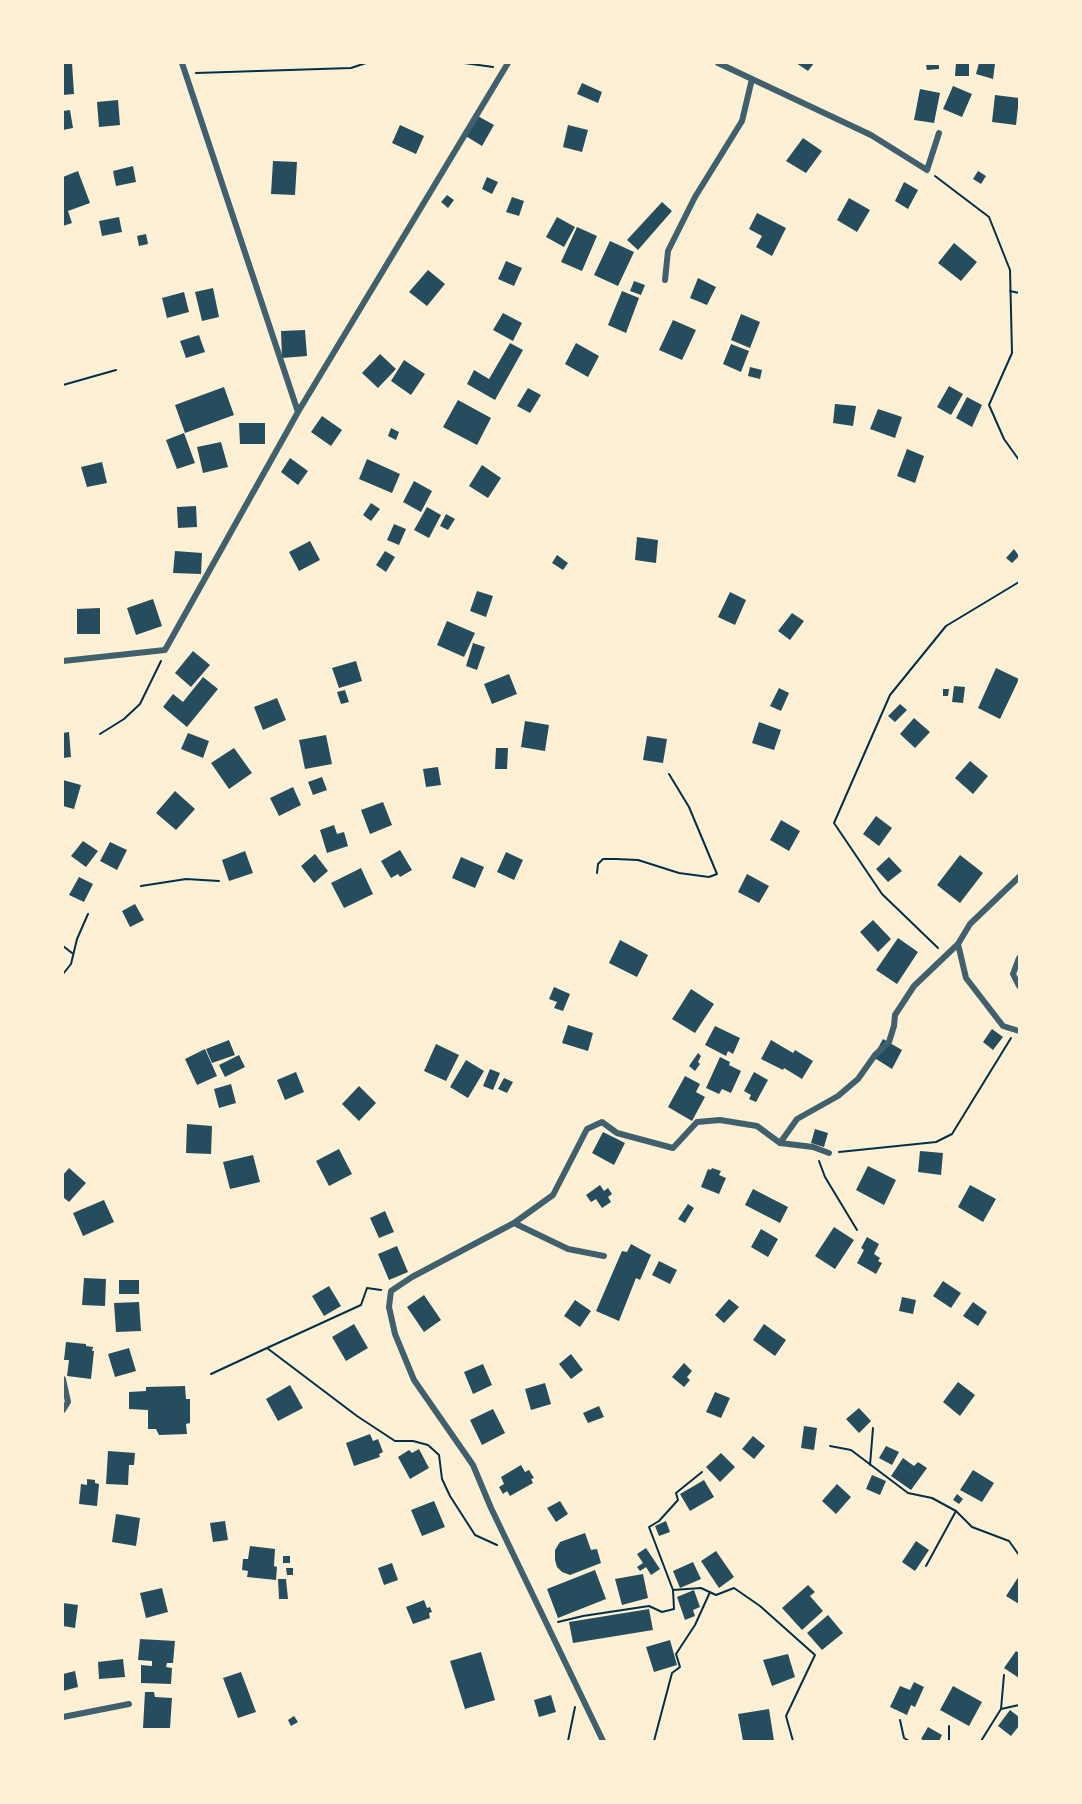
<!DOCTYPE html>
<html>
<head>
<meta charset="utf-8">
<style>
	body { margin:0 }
	#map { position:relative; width:1082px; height:1804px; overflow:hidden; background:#fdf0d5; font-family:"Sofia Sans Condensed",sans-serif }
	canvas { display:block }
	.frame { position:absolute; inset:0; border:64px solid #fdf0d5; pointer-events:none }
</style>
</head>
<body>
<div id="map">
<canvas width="1082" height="1804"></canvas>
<div class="frame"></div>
</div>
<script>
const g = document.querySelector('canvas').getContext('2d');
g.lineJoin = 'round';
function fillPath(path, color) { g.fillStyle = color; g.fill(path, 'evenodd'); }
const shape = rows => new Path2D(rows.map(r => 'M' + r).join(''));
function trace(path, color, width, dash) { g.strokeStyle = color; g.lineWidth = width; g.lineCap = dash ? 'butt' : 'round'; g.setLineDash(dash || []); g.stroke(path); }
fillPath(shape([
	[63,63,72,63,74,94,63,95],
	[796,63,814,63,808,71],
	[956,63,969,63,969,76,955,76],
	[979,63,995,64,993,79,976,74],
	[926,65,939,65,939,69,927,70],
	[582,83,602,92,598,103,577,94],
	[953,86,972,94,962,117,943,109],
	[920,89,940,93,934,123,914,120],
	[995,95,1019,98,1016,125,992,122],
	[118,100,120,125,99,127,97,102],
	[70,110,73,128,63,130,63,111],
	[476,115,494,125,482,146,464,135],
	[400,125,424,136,416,154,392,143],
	[568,125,588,130,582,152,563,147],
	[803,138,822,151,806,173,786,161],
	[273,161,297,162,295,195,271,194],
	[133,166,136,182,116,186,113,171],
	[78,171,90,203,68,211,72,223,63,226,63,177],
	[978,171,986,176,981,184,973,179],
	[487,177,498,182,492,194,482,189],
	[904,182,918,190,908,209,895,201],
	[447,195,454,200,448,208,441,202],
	[512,197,524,201,519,216,506,212],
	[849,198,870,210,857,232,837,220],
	[662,202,672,211,638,250,627,240],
	[757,213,786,228,772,256,756,247,762,236,749,229],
	[119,217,122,232,102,236,99,221],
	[557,217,575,227,564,247,546,237],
	[577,227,597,236,582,271,561,262],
	[146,234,148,244,139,246,137,236],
	[610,241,634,252,618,286,594,275],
	[954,243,977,262,961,281,938,263],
	[506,261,522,268,514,286,498,279],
	[428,270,445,284,427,306,409,292],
	[698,278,716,287,707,305,690,298],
	[634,281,645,285,641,295,630,291],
	[213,288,219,317,202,321,195,292],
	[622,291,639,298,626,333,608,325],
	[184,292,189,312,167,318,162,298],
	[503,313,522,323,513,341,493,330],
	[741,314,760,322,750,348,731,340],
	[673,320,696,330,682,360,659,350],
	[305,330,307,356,282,358,281,331],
	[199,335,205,352,186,358,180,341],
	[510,343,523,350,495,400,467,384,474,370,489,379],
	[576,343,599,356,588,377,565,364],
	[731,344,749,351,741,372,723,364],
	[380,354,396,369,378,388,362,373],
	[404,360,425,374,411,395,391,381],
	[750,367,762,370,760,379,748,376],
	[949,386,963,394,951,415,937,407],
	[224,387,234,415,185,433,175,405],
	[528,388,541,395,530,413,517,406],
	[967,397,982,405,972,427,956,418],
	[458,400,491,418,477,445,443,427],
	[835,404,856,406,853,426,833,423],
	[878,409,902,417,895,438,870,429],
	[322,416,342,430,331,446,311,432],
	[239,423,265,423,265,444,240,444],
	[391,428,399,432,396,440,388,436],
	[184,433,195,463,177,469,166,440],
	[221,442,228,467,203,473,197,447],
	[907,449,924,456,915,483,897,476],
	[290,458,308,471,298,485,281,472],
	[367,459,400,474,392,493,359,479],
	[102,462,107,483,87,487,81,467],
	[482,465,501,478,488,498,469,486],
	[414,481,432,491,421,512,403,502],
	[371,503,380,509,371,521,363,515],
	[196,506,197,527,178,528,177,507],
	[427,507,441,515,429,538,414,530],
	[446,514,455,519,448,530,440,526],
	[394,524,406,529,399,545,387,540],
	[637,537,658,540,656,563,635,560],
	[310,541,320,560,299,571,289,552],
	[1014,549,1019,556,1012,563,1006,558],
	[175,551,202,553,201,574,173,573],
	[385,551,395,557,386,572,376,565],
	[557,555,568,563,563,570,552,563],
	[477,591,493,596,486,617,470,611],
	[730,592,746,600,735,625,718,617],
	[153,599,162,626,136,635,127,608],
	[100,608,100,634,77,634,77,609],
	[792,613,804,621,790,640,778,631],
	[447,621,475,633,464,657,437,645],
	[473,643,485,647,477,670,466,666],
	[193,651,210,665,191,687,175,673],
	[356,661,362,681,339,688,332,668],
	[996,668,1019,679,1000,719,978,708],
	[509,674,517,694,492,704,484,684],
	[203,677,218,689,187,727,163,707,173,694,183,702],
	[954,686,965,687,963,703,952,702],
	[779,688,789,693,781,711,770,706],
	[943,689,949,689,948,696,943,696],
	[345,690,349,702,341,704,337,692],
	[277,698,286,720,263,730,254,707],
	[900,704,907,710,895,722,888,716],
	[914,718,930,732,915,748,900,734],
	[525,721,549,725,545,751,521,747],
	[759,722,781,730,774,750,752,743],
	[69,732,71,757,63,758,63,733],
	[188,733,209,741,203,758,181,749],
	[326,735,332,764,305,769,299,740],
	[647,736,667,739,663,763,643,760],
	[234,748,252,773,229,789,211,763],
	[496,748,508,748,507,769,495,769],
	[970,761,988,776,973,794,955,778],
	[438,767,441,785,426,787,423,769],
	[322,777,327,790,313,795,308,782],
	[63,780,81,785,74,809,63,806],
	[293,787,301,805,279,816,270,798],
	[175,791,195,809,176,830,156,813],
	[383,802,392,825,370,834,361,810],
	[876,816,892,828,879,846,863,834],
	[781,820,800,831,789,851,770,840],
	[334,825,337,834,344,832,348,846,327,853,320,830],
	[83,841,98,851,86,867,71,856],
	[110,842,127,850,117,870,100,861],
	[400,850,412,870,400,877,398,874,391,878,381,861],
	[245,851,253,873,229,881,222,860],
	[506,852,523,860,514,880,497,872],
	[315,854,328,871,314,883,301,866],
	[960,855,983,873,960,903,937,885],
	[461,857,484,867,475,888,452,878],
	[889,857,902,871,888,882,876,869],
	[361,868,373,894,344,908,331,883],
	[747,874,769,886,759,903,738,892],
	[79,877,93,884,84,902,69,895],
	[135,904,144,920,130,927,122,911],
	[873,920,891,939,878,952,860,932],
	[898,938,918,952,897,984,876,970],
	[620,940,648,955,637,977,609,963],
	[554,987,570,994,563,1011,554,1008,557,1002,549,999],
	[691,989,714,1004,695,1033,672,1019],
	[568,1025,593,1033,588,1051,562,1043],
	[715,1026,740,1038,733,1054,728,1051,726,1056,705,1045],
	[992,1029,1003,1037,993,1050,983,1042],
	[883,1039,902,1050,892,1069,873,1057],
	[229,1040,235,1055,212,1063,206,1049],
	[771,1040,793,1053,795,1050,813,1061,802,1079,784,1068,783,1070,761,1059],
	[436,1044,459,1055,446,1081,424,1071],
	[205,1049,217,1076,197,1085,185,1059],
	[698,1053,701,1056,698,1062,700,1064,695,1071,689,1066],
	[239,1055,245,1067,225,1077,219,1065],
	[720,1057,730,1062,729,1065,741,1071,731,1093,722,1089,719,1094,706,1088],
	[466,1060,484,1071,468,1098,450,1087],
	[490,1069,500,1073,493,1090,483,1086],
	[296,1072,304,1092,285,1100,277,1080],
	[754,1072,768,1080,756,1102,749,1099,751,1095,744,1091],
	[685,1076,700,1084,696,1092,705,1097,692,1121,668,1107],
	[504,1078,513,1082,507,1093,498,1089],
	[231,1084,236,1103,219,1108,214,1089],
	[359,1086,376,1103,359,1121,342,1104],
	[187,1124,212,1126,211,1154,186,1153],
	[815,1129,828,1133,824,1147,811,1143],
	[603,1132,625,1143,614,1165,592,1153],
	[339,1149,352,1174,329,1186,316,1161],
	[920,1151,943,1153,941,1175,918,1172],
	[253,1155,260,1182,230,1189,223,1162],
	[868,1166,896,1180,884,1205,856,1190],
	[69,1168,86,1183,69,1202,63,1197,63,1175],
	[712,1168,721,1171,719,1175,726,1178,719,1194,701,1187,708,1169,711,1170],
	[600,1185,604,1191,608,1188,612,1194,608,1197,611,1202,602,1208,596,1199,591,1202,586,1195],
	[970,1185,996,1199,983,1222,958,1207],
	[753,1189,788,1207,780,1223,745,1205],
	[104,1200,114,1222,83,1236,73,1213],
	[688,1204,694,1208,685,1223,678,1219],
	[385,1211,394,1232,379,1238,370,1218],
	[834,1227,854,1240,835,1269,815,1256],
	[761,1229,778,1239,768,1257,751,1247],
	[867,1237,879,1244,874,1254,880,1258,878,1261,882,1263,876,1274,857,1263,864,1250,861,1248],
	[631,1244,651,1255,640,1280,636,1278,619,1321,596,1311,622,1251,627,1252],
	[397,1246,408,1272,389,1280,378,1254],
	[659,1261,677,1270,670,1284,652,1275],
	[84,1278,106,1279,105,1306,82,1305],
	[119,1280,139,1280,139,1294,119,1294],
	[943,1281,961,1293,951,1308,933,1296],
	[329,1286,341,1306,324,1316,312,1296],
	[424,1295,441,1320,424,1332,407,1307],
	[902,1297,916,1300,913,1314,899,1311],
	[729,1299,739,1307,724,1323,715,1315],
	[575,1300,591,1311,580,1327,564,1316],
	[139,1302,141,1331,116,1332,114,1303],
	[973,1302,987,1312,978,1326,963,1316],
	[354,1324,368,1348,346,1361,332,1337],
	[764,1324,786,1340,775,1356,753,1340],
	[66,1342,86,1344,86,1346,93,1347,92,1351,94,1351,91,1379,67,1376,69,1360,64,1360],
	[129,1348,136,1371,115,1377,108,1354],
	[571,1354,583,1370,571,1379,559,1364],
	[684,1363,692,1371,687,1377,690,1380,684,1387,672,1377],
	[483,1364,492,1385,473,1394,464,1372],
	[958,1382,975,1395,960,1416,943,1402],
	[545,1383,551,1404,531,1410,525,1389],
	[290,1385,303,1408,278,1421,266,1399],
	[185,1386,186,1399,190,1399,190,1423,186,1424,187,1434,159,1435,156,1429,148,1429,148,1410,129,1409,129,1392,146,1391,146,1387],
	[715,1392,730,1398,721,1418,706,1412],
	[599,1406,604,1417,588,1423,583,1413],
	[859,1408,871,1421,859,1433,846,1419],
	[493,1409,505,1433,482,1445,470,1420],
	[804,1426,817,1428,814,1450,801,1448],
	[370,1434,373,1441,378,1439,383,1452,379,1454,380,1457,354,1466,346,1443],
	[753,1436,765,1446,754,1459,742,1449],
	[886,1446,899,1452,892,1465,879,1458],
	[419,1449,429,1468,410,1479,398,1457,409,1450,412,1453],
	[108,1451,135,1453,134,1465,129,1465,128,1485,106,1484],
	[721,1453,735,1467,720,1482,706,1467],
	[903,1458,914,1466,918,1462,927,1468,911,1490,891,1476],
	[521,1465,525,1472,529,1470,534,1478,531,1479,533,1483,510,1496,507,1491,503,1494,499,1487,504,1484,501,1477],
	[973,1470,994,1483,982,1502,960,1490],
	[872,1475,886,1481,880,1495,866,1489],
	[87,1479,95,1480,95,1483,99,1484,97,1506,79,1504,81,1484,87,1485],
	[704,1480,714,1497,690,1511,680,1494],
	[837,1484,851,1497,836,1514,822,1501],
	[957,1494,963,1499,959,1504,953,1500],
	[434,1501,445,1527,422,1536,411,1510],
	[560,1501,568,1514,556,1522,547,1508],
	[116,1514,140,1518,136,1546,112,1542],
	[225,1521,228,1540,213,1542,210,1523],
	[666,1521,670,1532,659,1536,655,1526],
	[585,1533,591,1550,597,1549,601,1563,570,1575,562,1572,557,1567,555,1560,555,1550,560,1542],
	[916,1541,929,1550,915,1571,902,1562],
	[250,1546,275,1549,274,1566,277,1567,276,1580,247,1577,248,1571,242,1570,243,1559,248,1559],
	[646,1548,660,1569,651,1575,646,1567,640,1571,637,1567,643,1563,637,1554],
	[716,1551,734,1577,719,1588,701,1561],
	[283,1556,290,1556,290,1563,283,1563],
	[693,1562,701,1579,680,1588,673,1571],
	[392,1563,398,1580,384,1585,378,1568],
	[286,1568,293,1568,293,1575,287,1575],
	[595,1570,606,1599,558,1618,547,1589],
	[643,1574,648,1598,622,1605,615,1579],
	[1019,1576,1019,1604,1006,1596],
	[278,1579,286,1579,288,1599,279,1599],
	[808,1585,815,1592,810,1596,823,1611,802,1630,782,1608],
	[162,1588,168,1612,146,1618,140,1593],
	[694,1590,700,1607,693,1610,695,1616,685,1620,677,1597],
	[424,1600,427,1608,430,1607,432,1612,429,1613,430,1618,413,1624,406,1607],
	[63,1603,78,1605,75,1628,63,1626],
	[649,1609,653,1630,573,1643,569,1622],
	[828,1615,843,1633,822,1650,807,1633],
	[140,1639,175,1641,173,1663,167,1663,166,1667,172,1668,171,1684,141,1683,141,1665,152,1666,152,1661,138,1660],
	[670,1640,677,1665,654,1672,646,1647],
	[1016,1651,1019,1653,1019,1678,1004,1668],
	[481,1652,495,1700,465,1709,450,1661],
	[788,1654,795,1677,772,1686,763,1660],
	[123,1659,125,1677,99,1679,98,1662],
	[75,1671,78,1687,63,1691,63,1674],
	[241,1672,256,1712,238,1718,223,1678],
	[914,1682,924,1687,915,1707,911,1705,907,1715,890,1707,900,1686,910,1690],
	[953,1686,982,1702,969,1726,940,1710],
	[145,1692,154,1692,155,1697,172,1698,170,1728,143,1728],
	[551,1695,556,1712,539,1717,534,1700],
	[769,1709,774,1741,743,1741,738,1714],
	[1010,1710,1019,1717,1019,1726,1011,1736,998,1726],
	[294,1716,298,1722,291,1726,288,1720],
	[928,1727,942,1735,939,1741,925,1741,921,1739]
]), '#264d5e');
trace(shape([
	[464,63,493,67],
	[196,73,351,68,366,63],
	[935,176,989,217,1010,270,1012,353,989,405,1004,439,1019,460],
	[1010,291,1019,293],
	[63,385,116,370],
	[100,734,124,719,140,704,161,661],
	[597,873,598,864,603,859,616,859,638,860,679,873,709,877,717,874,689,807,669,774],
	[141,886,186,879,219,881],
	[63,946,72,953],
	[938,948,882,894,834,823,890,695,946,626,1019,582],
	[63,974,71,964,77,939,88,914],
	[839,1152,936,1142,952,1134,1011,1038],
	[819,1161,825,1177,857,1230],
	[267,1348,361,1305,367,1288,381,1290],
	[211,1374,267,1348,357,1416,395,1441,413,1441,428,1445,439,1455,442,1479,450,1496,475,1535,497,1545],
	[830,1446,851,1450,908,1493,932,1498,956,1511,972,1527,1009,1541,1019,1555],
	[870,1465,873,1428],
	[702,1472,676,1493,678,1500,659,1521,649,1527,673,1590,701,1588,716,1595,734,1588,760,1606,815,1655,786,1716,793,1741],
	[926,1566,956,1511],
	[558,1622,583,1616,649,1606,662,1612,674,1609,673,1590],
	[1001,1709,1019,1705],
	[900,1720,904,1738,909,1741],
	[949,1726,949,1741],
	[568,1741,575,1707],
	[654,1741,672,1673,680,1667,676,1654,695,1625,710,1592],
	[981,1741,1001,1709,1004,1675]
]), '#003049', 2);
trace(shape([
	[182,63,298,412],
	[718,63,871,135,927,170,939,133],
	[665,280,668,251,695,197,742,121,752,79],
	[63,661,165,650,298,412,508,63],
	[958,944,966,978,1003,1026,1019,1031],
	[1019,958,1013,974,1019,986],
	[780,1143,797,1119,838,1096,858,1079,875,1055,889,1042,894,1026,895,1015,914,986,958,944,970,924,1019,877],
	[514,1223,568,1249,604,1256],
	[63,1379,68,1402,63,1410],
	[63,1717,129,1704],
	[603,1741,491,1508,473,1465,414,1380,395,1334,389,1307,391,1291,412,1277,514,1223,553,1195,587,1129,602,1122,617,1133,673,1148,697,1122,720,1120,757,1126,780,1143,813,1147,829,1153]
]), '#3f606c', 6);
</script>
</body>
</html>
